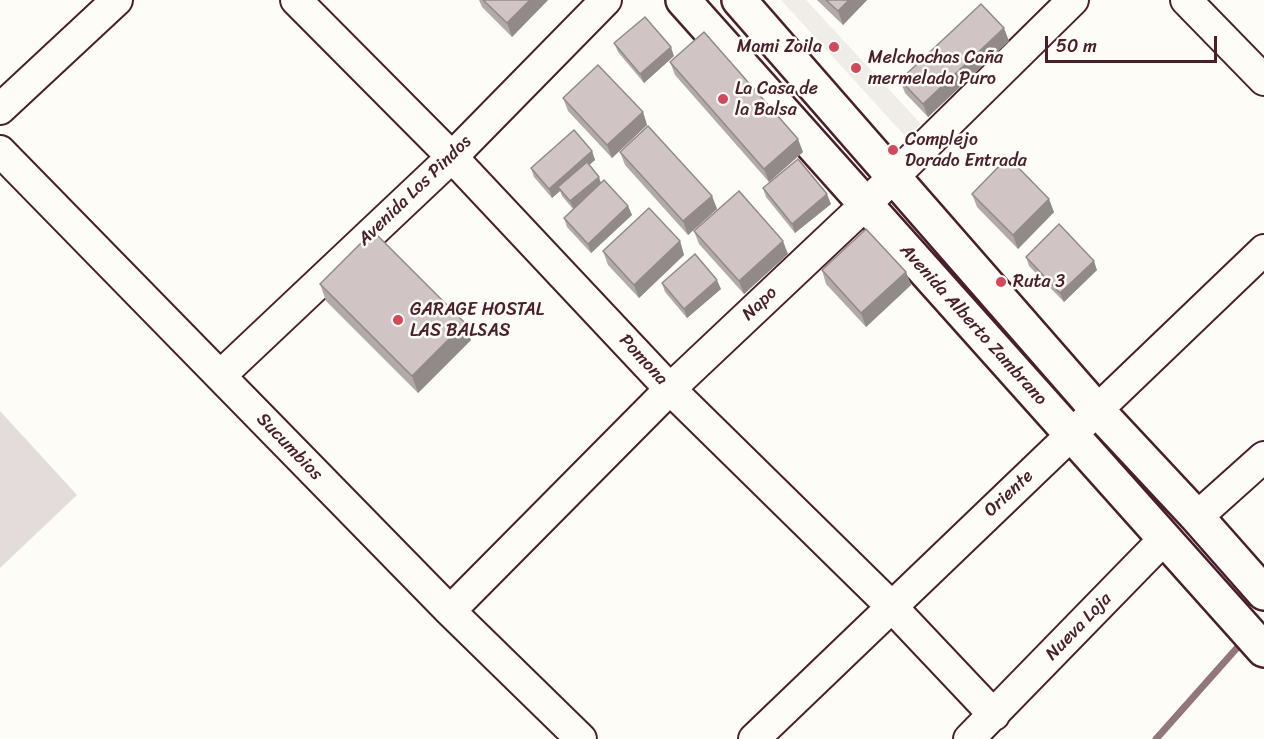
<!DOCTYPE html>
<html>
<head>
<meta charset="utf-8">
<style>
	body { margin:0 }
	#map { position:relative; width:1264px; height:739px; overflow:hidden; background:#fdfcf7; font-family:Sriracha,sans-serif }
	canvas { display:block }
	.scale { position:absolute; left:1045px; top:36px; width:172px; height:27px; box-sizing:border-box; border:3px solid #4a1f2b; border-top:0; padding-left:8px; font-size:18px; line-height:21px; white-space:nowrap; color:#4a1f2b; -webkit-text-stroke:4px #fdfcf7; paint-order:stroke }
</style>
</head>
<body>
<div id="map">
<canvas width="1264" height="739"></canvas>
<div class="scale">50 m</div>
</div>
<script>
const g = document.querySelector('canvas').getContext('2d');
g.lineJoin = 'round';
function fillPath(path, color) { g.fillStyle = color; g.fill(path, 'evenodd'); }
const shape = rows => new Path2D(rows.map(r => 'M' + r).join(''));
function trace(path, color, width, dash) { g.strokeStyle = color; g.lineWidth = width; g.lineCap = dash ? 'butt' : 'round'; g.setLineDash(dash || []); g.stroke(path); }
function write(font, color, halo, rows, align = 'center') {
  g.font = font + ' Sriracha,sans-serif'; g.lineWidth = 5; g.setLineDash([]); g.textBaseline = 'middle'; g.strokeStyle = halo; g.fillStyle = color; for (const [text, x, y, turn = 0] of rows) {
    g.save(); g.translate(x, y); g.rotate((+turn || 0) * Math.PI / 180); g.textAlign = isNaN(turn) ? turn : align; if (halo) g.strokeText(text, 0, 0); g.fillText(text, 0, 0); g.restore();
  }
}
fillPath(shape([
	[781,0,806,0,921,124,906,137]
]), '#f0ece8');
fillPath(shape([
	[0,411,77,495,0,568]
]), '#e3dcda');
trace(shape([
	[1156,739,1244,640]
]), '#91777b', 7);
const minor = shape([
	[296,0,452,157,670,389,891,606,994,715],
	[1186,0,1264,80],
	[0,109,117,0],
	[0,151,450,611,581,739],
	[220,376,452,157,606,0],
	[1197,517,1264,457],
	[450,611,670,389,865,205,1073,0],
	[754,739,1264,250],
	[969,739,1165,538]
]);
const highway = shape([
	[683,0,1264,650],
	[739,0,1098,411,1197,517,1264,593]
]);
trace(minor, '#4a1f2b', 34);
trace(highway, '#4a1f2b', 38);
trace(minor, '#fdfcf7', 30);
trace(highway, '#fdfcf7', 33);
fillPath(shape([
	[479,0,548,0,512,37,482,7],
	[817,0,867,0,843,25],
	[1009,41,928,117,905,93,900,80],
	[614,43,674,56,644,83,618,52],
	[670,62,803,152,769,182,675,75],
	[563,98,643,112,647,125,612,158,568,111],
	[592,151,595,160,589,165,601,183,628,206,632,215,591,253,567,227,564,218,573,209,562,196,560,191,552,198,534,177,531,168],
	[620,152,712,196,717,209,688,235,625,165],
	[763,188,831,204,795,233,766,197],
	[972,194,1054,212,1018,249,977,207],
	[694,231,788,254,744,294,699,244],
	[680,241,684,255,639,298,608,265,603,251],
	[1026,257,1097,270,1064,302,1029,266],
	[822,270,906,272,911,285,866,327,826,284],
	[662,283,721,289,687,318,665,292],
	[320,284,471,340,418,393,326,301]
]), '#b3a9a9');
fillPath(shape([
	[530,0,548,0,512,37,507,23],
	[849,0,867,0,843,25,838,11],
	[1004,28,1009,41,928,117,923,104],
	[671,47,674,56,644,83,640,74],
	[643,112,647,125,612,158,607,145],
	[798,139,803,152,769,182,764,169],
	[592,151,595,160,561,190,558,187,560,191,552,198,549,189],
	[599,177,602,186,574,210,570,201],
	[827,194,831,204,795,233,792,224],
	[712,196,717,209,688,235,683,221],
	[1049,199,1054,212,1018,249,1013,235],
	[628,206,632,215,591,253,588,244],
	[680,241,684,255,639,298,634,285],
	[783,241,788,254,744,294,739,281],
	[1094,261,1097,270,1064,302,1060,293],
	[906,272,911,285,866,327,861,313],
	[717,280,721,289,687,318,684,309],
	[465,323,471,340,418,393,412,376]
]), '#928a89');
const building = shape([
	[483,0,530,0,507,23,483,0],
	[826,0,849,0,838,11,826,0],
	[981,4,1004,28,923,104,900,80,981,4],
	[645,17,671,47,640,74,614,43,645,17],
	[704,32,798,139,764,169,670,62,704,32],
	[598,65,643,112,607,145,563,98,598,65],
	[648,126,712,196,683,221,620,152,648,126],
	[574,130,592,151,549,189,531,168,574,130],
	[1008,157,1049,199,1013,235,972,194,1008,157],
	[798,159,827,194,792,224,763,188,798,159],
	[587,162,599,177,570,201,558,187,587,162],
	[604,180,628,206,588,244,564,218,604,180],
	[739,191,783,241,739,281,694,231,739,191],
	[649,208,680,241,634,285,603,251,649,208],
	[1059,224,1094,261,1060,293,1026,257,1059,224],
	[866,229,906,272,861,313,822,270,866,229],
	[373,231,465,323,412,376,320,284,373,231],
	[695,254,717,280,684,309,662,283,695,254]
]);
fillPath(building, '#d0c5c4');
trace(building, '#928a89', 1.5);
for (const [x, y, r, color] of [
	[834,47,6,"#d1495b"],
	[856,68,6,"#d1495b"],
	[723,99,6,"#d1495b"],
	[893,150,6,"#d1495b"],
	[1001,282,6,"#d1495b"],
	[398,320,6,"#d1495b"]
]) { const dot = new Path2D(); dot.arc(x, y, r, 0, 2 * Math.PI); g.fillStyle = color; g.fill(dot); trace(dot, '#fdfcf7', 2); }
write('18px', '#4a1f2b', '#fdfcf7', [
	["Mami Zoila",822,47,"right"],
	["Melchochas Caña",868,58],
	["mermelada Puro",868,79],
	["La Casa de",735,89],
	["la Balsa",735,110],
	["Complejo",905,140],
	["Dorado Entrada",905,161],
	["Ruta 3",1013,282],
	["GARAGE HOSTAL",410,310],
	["LAS BALSAS",410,331]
], 'left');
write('18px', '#4a1f2b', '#fdfcf7', [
	["Avenida Los Pindos",415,191,-44],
	["Napo",760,304,-43],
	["Avenida Alberto Zambrano",973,325,48],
	["Pomona",643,360,47],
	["Sucumbios",289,447,46],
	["Oriente",1009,494,-43],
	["Nueva Loja",1079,627,-46]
]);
</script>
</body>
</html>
